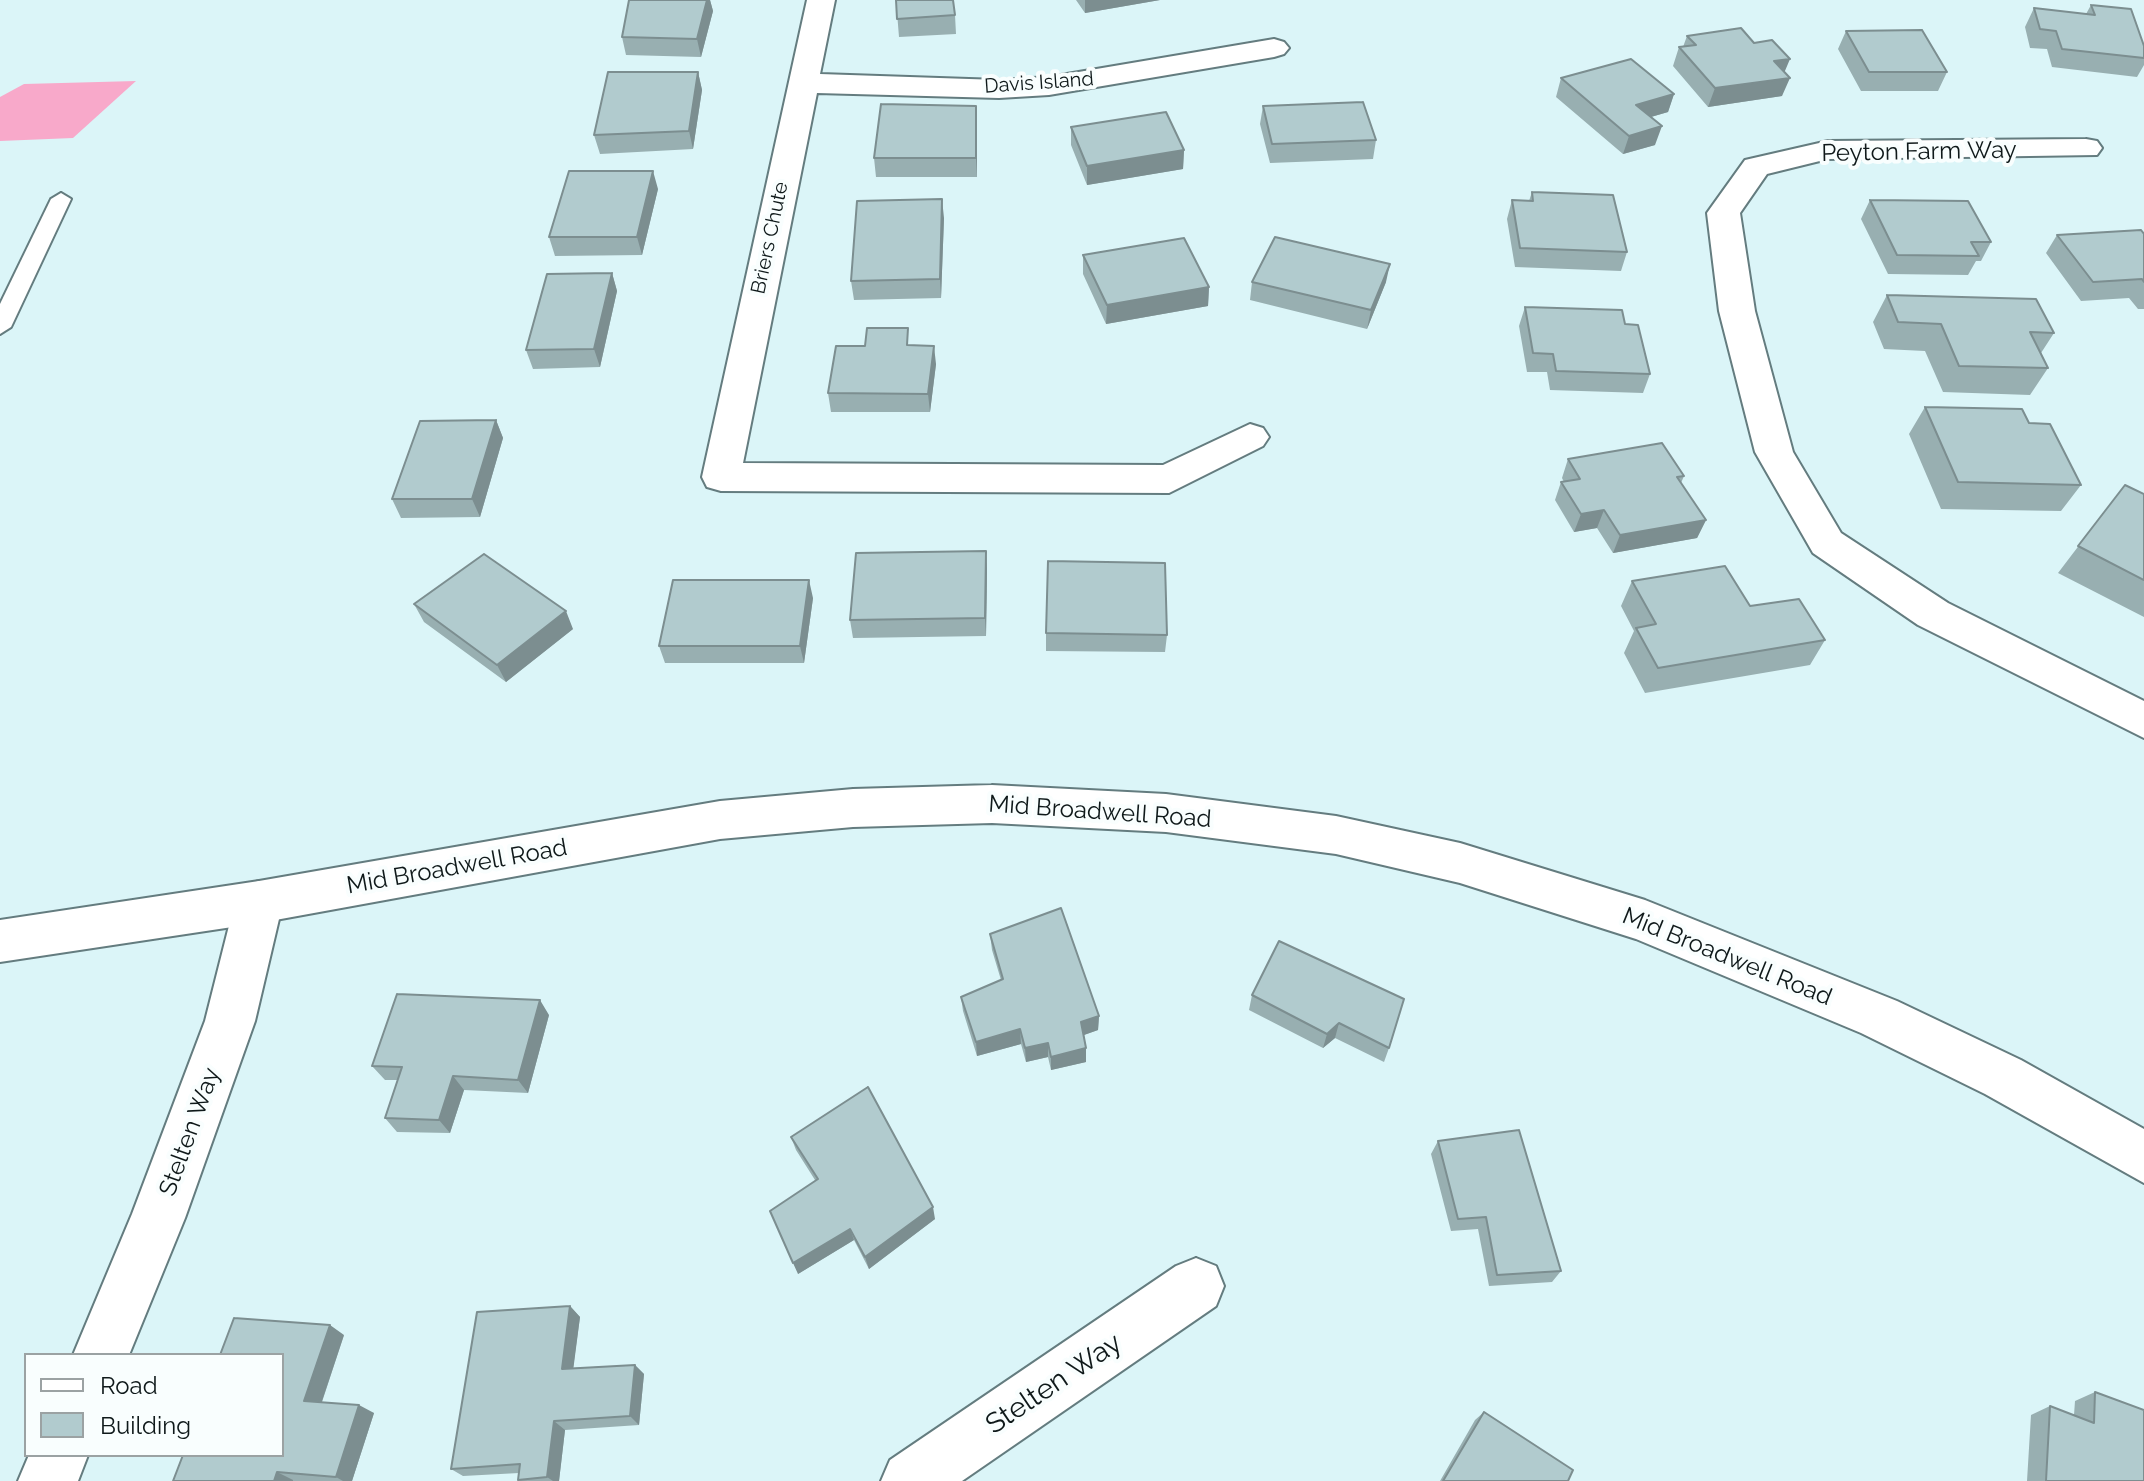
<!DOCTYPE html>
<html>
<head>
<meta charset="utf-8">
<style>
	body { margin:0 }
	#map { position:relative; width:2144px; height:1481px; overflow:hidden; background:#dbf5f8; font-family:Raleway,sans-serif }
	canvas { display:block }
	.legend { position:absolute; left:24px; top:1353px; width:260px; height:104px; box-sizing:border-box; background:#f9fefe; border:2px solid #9ba2a3; margin:0; padding:10px 14px; list-style:none; font-size:24px; color:#0f191a }
	.legend li { display:flex; align-items:center; gap:16px; height:40px }
	.legend b { width:40px; border:2px solid #9ba2a3 }
</style>
</head>
<body>
<div id="map">
<canvas width="2144" height="1481"></canvas>
<ul class="legend">
<li><b style="height:10px;background:#fff"></b>Road</li>
<li><b style="height:22px;background:#b1cbce"></b>Building</li>
</ul>
</div>
<script>
const g = document.querySelector('canvas').getContext('2d');
g.lineJoin = 'round';
function fillPath(path, color) { g.fillStyle = color; g.fill(path, 'evenodd'); }
const shape = rows => new Path2D(rows.map(r => 'M' + r).join(''));
function trace(path, color, width, dash) { g.strokeStyle = color; g.lineWidth = width; g.lineCap = dash ? 'butt' : 'round'; g.setLineDash(dash || []); g.stroke(path); }
function write(font, color, halo, rows, align = 'center') {
  g.font = font + ' Raleway,sans-serif'; g.lineWidth = 8; g.setLineDash([]); g.textBaseline = 'middle'; g.strokeStyle = halo; g.fillStyle = color; for (const [text, x, y, turn = 0] of rows) {
    g.save(); g.translate(x, y); g.rotate((+turn || 0) * Math.PI / 180); g.textAlign = isNaN(turn) ? turn : align; if (halo) g.strokeText(text, 0, 0); g.fillText(text, 0, 0); g.restore();
  }
}
fillPath(shape([
	[136,81,73,138,0,141,0,97,24,84]
]), '#f8a9ca');
const service = shape([
	[61,193,71,199,11,327,0,334,0,304,51,199,61,193]
]);
const minor = shape([
	[807,0,835,0,820,74,999,80,1049,77,1274,39,1284,42,1289,48,1284,54,1274,57,1049,95,999,98,817,93,743,463,1163,465,1250,424,1263,428,1269,437,1263,446,1169,493,721,491,707,487,702,477,807,0],
	[2086,139,2097,141,2102,148,2097,155,1828,159,1767,174,1740,213,1755,311,1793,452,1841,533,1948,603,2144,701,2144,738,1918,625,1813,553,1755,452,1719,311,1707,213,1745,160,1828,141,2086,139],
	[259,881,276,887,283,902,255,1021,185,1218,129,1355,73,1355,132,1214,205,1021,235,902,242,887,259,881],
	[1196,1258,1216,1266,1224,1286,1216,1306,962,1481,881,1481,890,1460,1176,1266,1196,1258],
	[29,1455,88,1455,78,1481,18,1481,29,1455]
]);
const tertiary = shape([
	[992,785,1166,794,1336,816,1460,843,1645,900,1897,1001,2021,1060,2144,1129,2144,1183,1985,1094,1861,1033,1636,939,1460,883,1336,854,1166,832,992,823,853,827,720,839,259,923,0,962,0,920,259,881,720,801,853,789,992,785]
]);
trace(service, '#647c7f', 4);
trace(minor, '#647c7f', 4);
trace(tertiary, '#647c7f', 4);
fillPath(service, '#fff');
fillPath(minor, '#fff');
fillPath(tertiary, '#fff');
fillPath(shape([
	[629,0,710,0,713,11,701,57,626,55,622,37],
	[896,0,955,15,956,34,899,37],
	[1076,0,1160,0,1085,13],
	[2091,5,2144,46,2144,65,2137,77,2052,67,2047,49,2030,48,2025,27,2034,8,2086,14],
	[1846,31,1947,72,1938,91,1861,91,1838,49],
	[1687,36,1754,43,1784,72,1782,96,1708,107,1673,66,1679,47,1683,47],
	[698,72,702,90,693,149,600,154,594,135],
	[1561,78,1674,94,1668,112,1651,117,1655,145,1623,154,1556,97],
	[1263,106,1376,140,1373,159,1270,163,1260,124],
	[977,124,977,177,876,177,874,158],
	[1071,127,1184,150,1183,169,1087,185,1071,145],
	[658,189,642,255,555,256,549,237],
	[1532,192,1627,252,1621,271,1515,267,1507,219,1512,200,1529,201],
	[1870,200,1991,242,1981,261,1976,261,1968,275,1888,274,1861,219],
	[944,218,941,298,854,300,851,281],
	[2144,234,2144,309,2138,309,2129,298,2081,301,2046,253,2057,235],
	[1083,255,1209,287,1208,306,1106,324,1083,274],
	[612,273,617,291,600,367,533,369,526,350],
	[1252,282,1386,282,1367,329,1250,300],
	[1887,295,2054,333,2041,353,2048,368,2030,395,1943,392,1925,351,1884,349,1873,322],
	[1525,307,1625,324,1650,374,1643,393,1550,390,1547,372,1527,372,1519,326],
	[910,345,936,364,930,412,831,412,828,393,865,346],
	[1925,407,2081,485,2061,511,1941,509,1909,434],
	[496,420,503,438,480,517,401,518,392,499],
	[1568,459,1684,476,1681,483,1706,520,1697,538,1613,553,1597,528,1574,532,1555,500,1561,482,1564,482,1562,478],
	[2125,485,2144,494,2144,617,2058,573],
	[986,551,987,569,986,636,853,638,850,620],
	[1632,581,1750,606,1825,640,1810,665,1645,693,1624,653,1634,631,1621,606],
	[813,598,804,663,665,663,659,646],
	[414,604,573,629,506,682,424,622],
	[1046,633,1167,635,1165,652,1046,651],
	[990,934,1099,1016,1098,1030,1084,1035,1086,1048,1086,1062,1051,1070,1048,1057,1026,1062,1021,1044,977,1056,963,1011,961,997,1001,980,992,950],
	[1279,941,1389,1048,1384,1062,1335,1038,1323,1048,1249,1010,1252,995],
	[549,1015,528,1093,464,1090,450,1133,397,1132,385,1118,398,1080,385,1080,372,1066],
	[791,1137,935,1219,869,1269,854,1240,798,1274,815,1180,796,1150],
	[1438,1141,1561,1271,1552,1282,1489,1286,1478,1229,1451,1231,1431,1154],
	[570,1306,580,1317,573,1368,635,1365,644,1374,639,1425,565,1430,559,1481,520,1481,518,1480,519,1473,463,1476,451,1469],
	[344,1335,322,1402,374,1413,352,1481,173,1481],
	[2095,1392,2144,1481,2027,1481,2031,1415,2050,1406,2074,1415,2075,1401],
	[1484,1412,1568,1481,1440,1481,1475,1420]
]), '#98afb1');
fillPath(shape([
	[707,0,710,0,713,11,701,57,697,39],
	[1085,0,1160,0,1085,13],
	[1790,59,1782,78,1774,61],
	[698,72,702,90,693,149,689,131],
	[1790,78,1782,96,1708,107,1715,88],
	[1674,94,1668,112,1630,123,1636,105],
	[976,106,977,124,977,177,976,158],
	[1662,126,1655,145,1623,154,1629,136],
	[1184,150,1183,169,1087,185,1087,166],
	[653,171,658,189,642,255,637,237],
	[942,199,944,218,941,298,940,279],
	[1390,264,1386,282,1367,329,1371,310],
	[612,273,617,291,600,367,594,349],
	[1209,287,1208,306,1106,324,1107,305],
	[934,346,936,364,930,412,928,394],
	[496,420,503,438,480,517,472,499],
	[1604,510,1597,528,1574,532,1581,514],
	[1706,520,1697,538,1613,553,1620,535],
	[986,551,987,569,986,636,985,618],
	[809,580,813,598,804,663,800,646],
	[566,611,573,629,506,682,497,665],
	[540,1000,549,1015,528,1093,518,1080],
	[1099,1016,1098,1030,1081,1036,1081,1022],
	[1339,1023,1335,1038,1323,1048,1327,1034],
	[1020,1029,1021,1044,977,1056,976,1042],
	[1048,1043,1048,1057,1026,1062,1025,1048],
	[1086,1048,1086,1062,1051,1070,1051,1057],
	[453,1076,464,1090,450,1133,439,1120],
	[933,1207,935,1219,869,1269,865,1257],
	[850,1229,854,1240,798,1274,793,1263],
	[570,1306,580,1317,572,1379,562,1369],
	[330,1325,344,1335,319,1410,304,1401],
	[635,1365,644,1374,639,1425,630,1416],
	[359,1405,374,1413,352,1481,343,1481,336,1477],
	[554,1421,565,1430,559,1481,553,1481,547,1477],
	[277,1472,293,1480,293,1481,274,1481]
]), '#7c8e90');
const building = shape([
	[629,0,707,0,697,39,622,37,629,0],
	[896,0,953,0,955,15,897,19,896,0],
	[2091,5,2131,9,2144,46,2144,58,2062,49,2056,31,2040,29,2034,8,2095,15,2091,5],
	[1741,28,1754,43,1772,40,1790,59,1774,61,1790,78,1715,88,1679,47,1696,45,1687,36,1741,28],
	[1922,30,1947,72,1869,72,1846,31,1922,30],
	[1631,59,1674,94,1636,105,1662,126,1629,136,1561,78,1631,59],
	[608,72,698,72,689,131,594,135,608,72],
	[1363,102,1376,140,1272,144,1263,106,1363,102],
	[881,104,976,106,976,158,874,158,881,104],
	[1166,112,1184,150,1087,166,1071,127,1166,112],
	[569,171,653,171,637,237,549,237,569,171],
	[1532,192,1613,195,1627,252,1520,248,1512,200,1533,201,1532,192],
	[942,199,940,279,851,281,857,201,942,199],
	[1870,200,1968,201,1991,242,1971,242,1979,256,1897,255,1870,200],
	[2141,230,2144,234,2144,282,2142,279,2093,282,2057,235,2141,230],
	[1275,237,1390,264,1371,310,1252,282,1275,237],
	[1184,238,1209,287,1107,305,1083,255,1184,238],
	[612,273,594,349,526,350,547,274,612,273],
	[1887,295,2036,299,2054,333,2030,332,2048,368,1959,366,1941,324,1898,322,1887,295],
	[1525,307,1622,310,1625,324,1638,325,1650,374,1556,371,1553,354,1533,353,1525,307],
	[867,328,908,328,907,345,934,346,928,394,828,393,836,346,865,346,867,328],
	[1925,407,2022,409,2029,423,2050,424,2081,485,1958,482,1925,407],
	[496,420,472,499,392,499,420,421,496,420],
	[1662,443,1684,476,1677,477,1706,520,1620,535,1604,510,1581,514,1561,482,1580,479,1568,459,1662,443],
	[2125,485,2144,494,2144,580,2078,546,2125,485],
	[986,551,985,618,850,620,856,553,986,551],
	[484,554,566,611,497,665,414,604,484,554],
	[1048,561,1165,563,1167,635,1046,633,1048,561],
	[1725,566,1750,606,1799,599,1825,640,1658,668,1636,628,1656,624,1632,581,1725,566],
	[673,580,809,580,800,646,659,646,673,580],
	[1061,908,1099,1016,1081,1022,1086,1048,1051,1057,1048,1043,1025,1048,1020,1029,976,1042,961,997,1003,979,990,934,1061,908],
	[1279,941,1404,999,1389,1048,1339,1023,1327,1034,1252,995,1279,941],
	[397,994,540,1000,518,1080,453,1076,439,1120,385,1118,402,1067,372,1066,397,994],
	[868,1087,933,1207,865,1257,850,1229,793,1263,770,1211,818,1179,791,1137,868,1087],
	[1519,1130,1561,1271,1497,1275,1486,1217,1458,1219,1438,1141,1519,1130],
	[570,1306,562,1369,635,1365,630,1416,554,1421,547,1477,518,1480,520,1464,451,1469,477,1312,570,1306],
	[234,1318,330,1325,304,1401,359,1405,336,1477,277,1472,274,1481,173,1481,183,1455,282,1455,282,1355,220,1355,234,1318],
	[2095,1392,2144,1410,2144,1481,2046,1481,2050,1406,2094,1423,2095,1392],
	[1484,1412,1573,1470,1568,1481,1443,1481,1484,1412]
]);
fillPath(building, '#b1cbce');
trace(building, '#7c8e90', 2);
write('20px', '#0f191a', '#f9fefe', [
	["Davis Island",1039,83,-4],
	["Briers Chute",770,238,-78]
]);
write('24px', '#0f191a', '#f9fefe', [
	["Peyton Farm Way",1919,152,-1],
	["Mid Broadwell Road",1100,812,4],
	["Mid Broadwell Road",457,867,-10],
	["Mid Broadwell Road",1727,957,22],
	["Stelten Way",190,1132,-70]
]);
write('28px', '#0f191a', '#f9fefe', [
	["Stelten Way",1054,1384,-34]
]);
</script>
</body>
</html>
